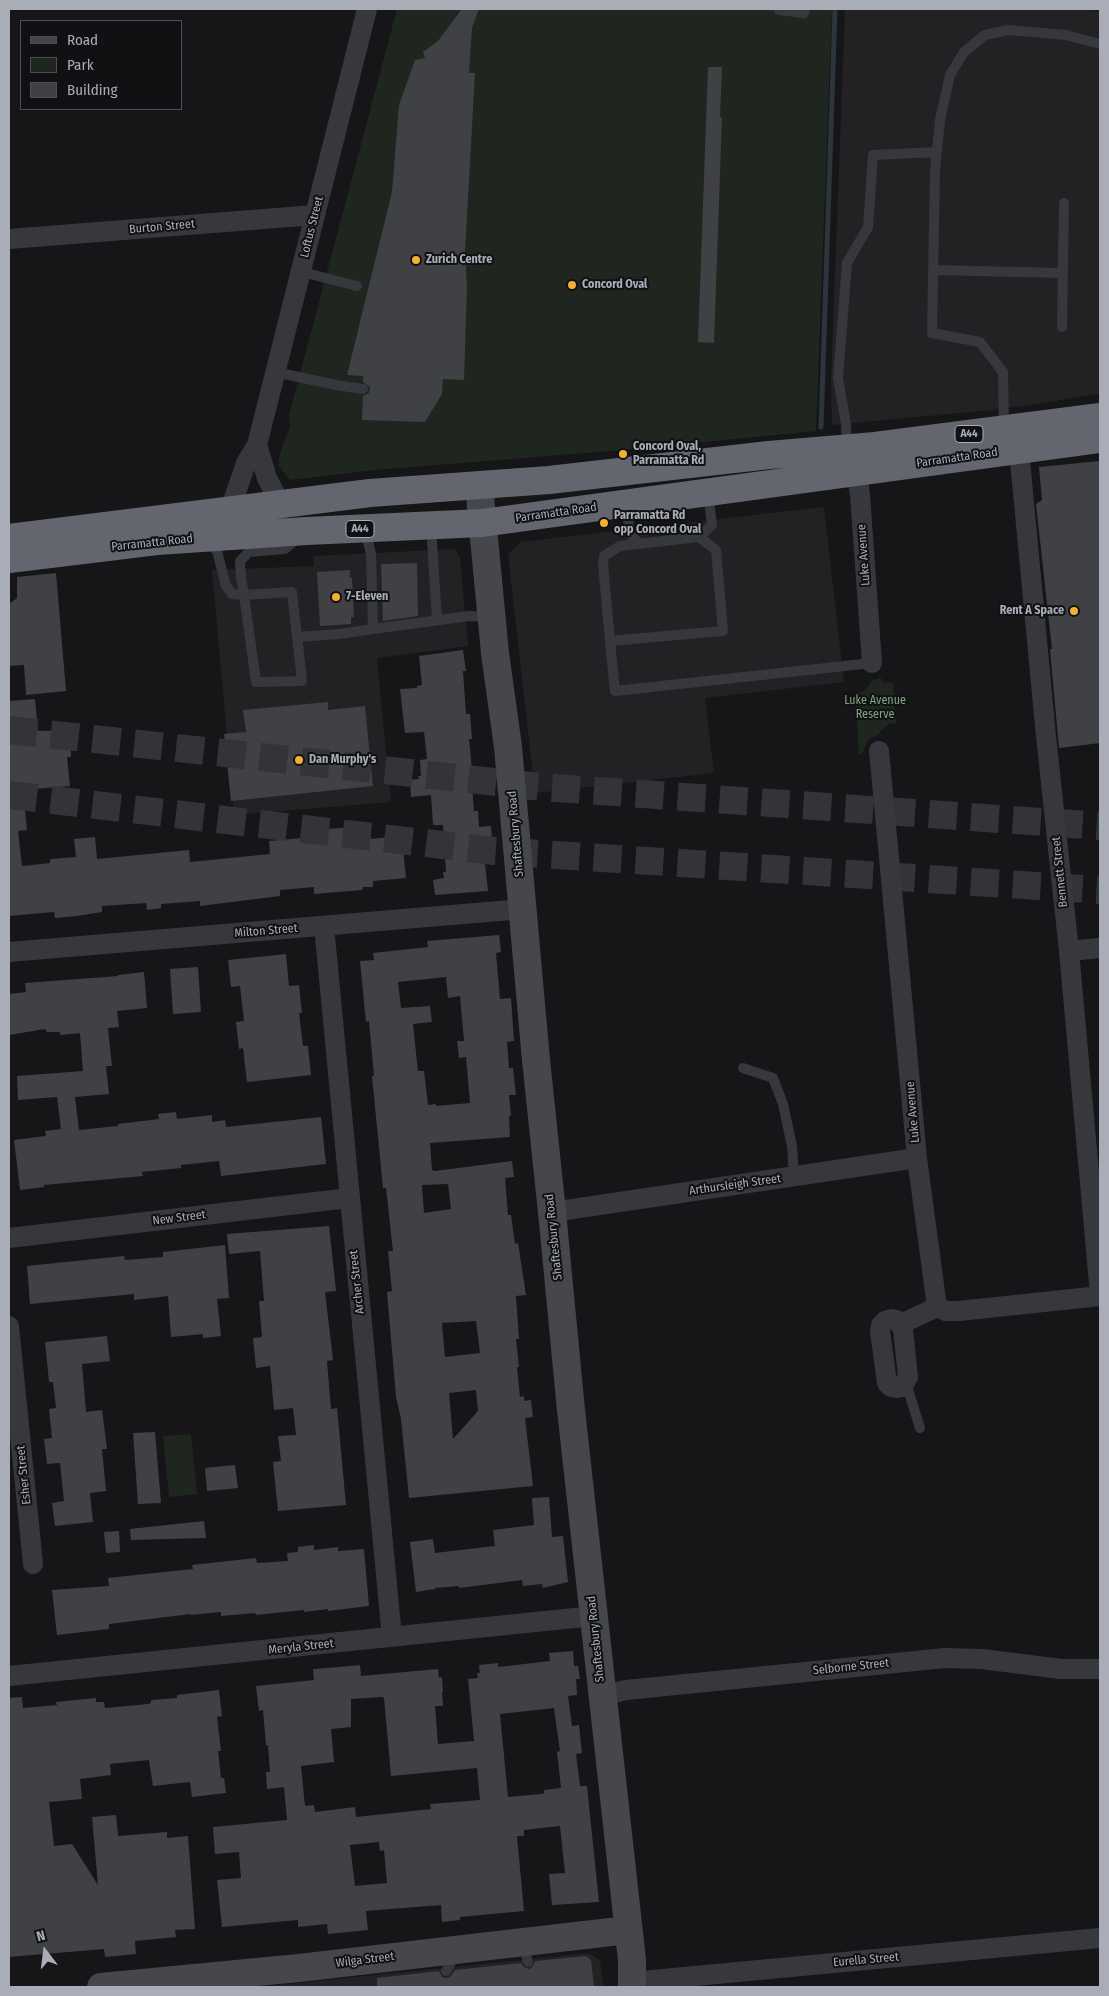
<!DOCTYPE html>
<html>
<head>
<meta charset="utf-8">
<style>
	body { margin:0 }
	#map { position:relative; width:1109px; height:1996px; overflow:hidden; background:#161618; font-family:"Fira Sans Condensed",sans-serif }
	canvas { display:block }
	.frame { position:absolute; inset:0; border:10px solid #a8adb8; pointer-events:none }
	.legend { position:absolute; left:20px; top:20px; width:162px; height:90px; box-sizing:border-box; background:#111113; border:1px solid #4d4f55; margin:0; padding:6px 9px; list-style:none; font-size:15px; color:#a8adb8 }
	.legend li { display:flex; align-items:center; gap:10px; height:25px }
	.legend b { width:25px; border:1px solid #4d4f55 }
	.north { position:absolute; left:20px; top:1926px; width:50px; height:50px; -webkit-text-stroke:4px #111113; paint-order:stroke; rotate:345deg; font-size:14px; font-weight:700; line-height:20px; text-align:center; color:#a8adb8 }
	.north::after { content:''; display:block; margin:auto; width:18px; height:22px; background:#a8adb8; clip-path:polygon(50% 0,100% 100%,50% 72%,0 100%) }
</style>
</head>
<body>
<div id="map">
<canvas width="1109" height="1996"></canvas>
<div class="frame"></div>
<ul class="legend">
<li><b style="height:6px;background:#45474d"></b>Road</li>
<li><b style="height:14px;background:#1e261f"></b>Park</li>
<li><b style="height:14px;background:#404145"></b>Building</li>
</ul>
<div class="north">N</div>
</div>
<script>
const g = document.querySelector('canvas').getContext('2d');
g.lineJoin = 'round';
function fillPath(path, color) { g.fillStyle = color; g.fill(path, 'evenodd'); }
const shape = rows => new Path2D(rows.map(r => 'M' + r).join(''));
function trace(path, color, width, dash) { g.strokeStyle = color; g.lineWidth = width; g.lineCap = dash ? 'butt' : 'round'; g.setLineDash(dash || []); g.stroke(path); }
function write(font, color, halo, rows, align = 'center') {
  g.font = font + ' "Fira Sans Condensed",sans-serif'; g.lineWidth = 4; g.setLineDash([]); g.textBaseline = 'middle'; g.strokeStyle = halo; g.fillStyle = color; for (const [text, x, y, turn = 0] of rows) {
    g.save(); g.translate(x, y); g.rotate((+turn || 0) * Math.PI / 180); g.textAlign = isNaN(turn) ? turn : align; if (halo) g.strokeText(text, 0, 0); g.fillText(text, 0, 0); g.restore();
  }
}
fillPath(shape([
	[845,9,1087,9,1100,12,1100,394,1002,409,832,425,831,379],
	[824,507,844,682,705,698,714,773,535,793,508,555,520,542],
	[455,549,460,557,468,646,377,658,391,802,234,815,212,570,314,566,313,556],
	[589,1953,600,1960,603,1987,259,1987]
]), '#222225');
fillPath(shape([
	[397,9,832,9,816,431,622,450,375,470,290,480,278,465,281,450,290,427,289,415],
	[881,678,884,683,893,683,896,723,888,724,876,736,868,740,862,754,859,754,855,693,865,691,872,680],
	[191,1434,197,1494,169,1497,163,1436]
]), '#1e261f');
trace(shape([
	[821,427,835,9]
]), '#2c353c', 5);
fillPath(shape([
	[462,9,479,9,472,28,469,73,475,73,465,252,467,287,464,380,443,379,442,394,425,422,362,420,363,396,369,393,370,387,363,382,363,376,347,375,392,192,399,105,415,60,425,58,423,52,438,41],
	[708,67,722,67,720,117,722,117,714,343,698,342],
	[1100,461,1100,743,1059,748,1050,649,1052,649,1036,504,1042,500,1039,467],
	[417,563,418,616,383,621,381,564],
	[350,570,350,578,352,578,354,617,351,617,351,624,320,626,317,572],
	[56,573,66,691,26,695,24,665,9,666,9,604,17,598,17,577],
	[463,650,466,671,463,671,466,714,470,714,472,739,469,739,472,770,476,770,477,785,472,786,474,811,478,811,479,827,491,826,493,854,484,855,488,891,435,895,433,880,444,878,443,872,446,872,443,825,433,825,431,795,411,797,410,780,419,779,418,776,421,776,420,760,427,759,424,732,405,733,400,689,417,688,417,686,422,685,419,656],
	[35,699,38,731,70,730,71,757,67,757,70,786,23,790,27,830,18,831,22,866,50,863,50,859,76,857,74,839,95,837,97,859,189,850,190,862,270,854,269,841,313,837,313,830,370,826,371,839,402,836,406,878,373,881,373,887,363,887,362,890,314,894,314,887,280,890,280,896,200,906,200,901,161,904,161,908,147,910,146,903,102,906,102,912,77,916,55,918,54,912,9,916,9,701],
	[328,702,328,710,365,706,373,786,231,801,224,734,246,732,243,710],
	[499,935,501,952,496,953,500,999,511,998,514,1041,507,1042,509,1068,513,1068,516,1095,509,1095,511,1115,509,1116,510,1137,430,1143,432,1170,435,1171,512,1161,514,1177,505,1178,508,1215,511,1215,515,1244,518,1243,526,1295,516,1296,519,1339,516,1339,519,1367,517,1367,520,1397,524,1396,524,1401,531,1400,533,1417,525,1418,533,1486,409,1498,401,1419,396,1397,387,1292,392,1291,388,1251,393,1251,386,1188,383,1188,372,1076,374,1076,369,1021,366,1022,360,961,374,960,373,953,428,947,427,941],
	[446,977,448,998,460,996,464,1041,457,1041,459,1058,466,1057,470,1103,436,1106,436,1104,428,1105,424,1071,418,1071,413,1024,432,1022,430,1006,401,1008,398,982],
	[448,1184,451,1209,424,1213,422,1185],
	[476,1321,480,1353,445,1357,442,1323],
	[476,1390,478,1411,453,1439,449,1393],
	[286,954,289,986,299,985,302,1013,299,1013,303,1046,308,1046,311,1075,247,1082,243,1048,239,1049,236,1022,244,1021,240,986,231,987,228,960],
	[198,967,201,1012,173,1014,170,969],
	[144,972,147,1008,117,1011,119,1027,108,1028,112,1066,106,1066,109,1094,75,1097,79,1130,118,1126,118,1124,159,1119,158,1114,176,1112,177,1119,212,1115,212,1122,225,1120,226,1127,321,1117,326,1164,221,1176,219,1161,181,1165,181,1168,142,1172,143,1176,44,1185,44,1187,20,1190,14,1140,46,1136,45,1131,61,1129,57,1097,18,1100,17,1076,83,1071,80,1033,60,1035,60,1032,47,1032,45,1029,9,1035,9,994,26,992,25,983,118,976,118,975],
	[329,1226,336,1291,325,1292,333,1360,327,1361,331,1409,337,1408,346,1505,278,1511,273,1462,281,1461,278,1436,296,1435,293,1408,274,1410,270,1366,256,1368,253,1338,262,1337,259,1301,264,1301,260,1251,229,1254,227,1234],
	[225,1245,229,1298,217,1299,221,1336,203,1338,203,1334,171,1337,168,1296,134,1300,134,1294,30,1304,27,1266,124,1256,125,1260,163,1257,163,1252],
	[107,1336,110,1361,82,1364,86,1412,102,1410,107,1449,102,1449,106,1491,90,1493,93,1522,55,1526,52,1503,64,1501,60,1463,47,1464,44,1439,52,1438,49,1409,56,1408,53,1382,49,1382,45,1342],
	[155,1432,161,1503,138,1504,133,1433],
	[235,1465,238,1488,207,1491,205,1468],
	[549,1497,552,1537,563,1536,568,1582,543,1588,542,1584,523,1586,522,1580,459,1588,459,1586,435,1588,435,1589,416,1592,410,1542,433,1539,435,1553,495,1546,493,1530,534,1525,532,1498],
	[204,1521,206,1538,131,1540,130,1529],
	[119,1531,120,1552,106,1553,104,1532],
	[314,1545,314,1550,338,1547,338,1551,364,1549,369,1606,328,1611,328,1609,304,1612,304,1610,256,1615,255,1613,221,1616,221,1612,191,1615,191,1614,109,1624,109,1629,57,1635,52,1590,109,1586,108,1578,193,1569,192,1565,256,1558,257,1563,288,1561,287,1553,298,1552,298,1547],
	[573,1651,574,1666,578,1666,580,1679,576,1679,577,1695,568,1696,572,1726,579,1725,582,1753,576,1754,580,1786,587,1786,599,1902,552,1905,549,1874,565,1873,560,1826,524,1830,524,1836,517,1836,524,1911,460,1917,460,1920,442,1922,441,1905,366,1911,368,1930,328,1934,327,1924,298,1927,298,1920,222,1927,217,1880,241,1878,239,1852,215,1854,213,1827,287,1820,284,1787,267,1789,266,1772,270,1772,268,1745,266,1745,263,1710,259,1711,256,1686,314,1680,313,1669,339,1667,360,1665,361,1676,438,1669,439,1678,442,1677,443,1692,442,1692,443,1706,435,1706,438,1744,474,1741,468,1679,478,1678,477,1673,480,1673,479,1665,498,1663,498,1667,550,1661,549,1653],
	[382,1697,384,1698,391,1776,477,1768,480,1800,430,1804,431,1809,356,1817,355,1807,315,1812,314,1805,305,1806,301,1766,334,1762,331,1729,351,1727,351,1699],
	[554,1708,560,1751,557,1752,561,1788,544,1790,544,1793,541,1794,508,1797,500,1714],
	[379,1842,380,1851,384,1850,387,1883,355,1886,350,1845],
	[219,1690,222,1716,217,1717,221,1751,218,1751,221,1778,224,1778,226,1793,192,1797,190,1782,153,1786,149,1760,110,1764,111,1775,80,1779,82,1799,49,1802,54,1846,72,1844,98,1885,92,1817,116,1815,118,1836,167,1832,167,1838,188,1836,195,1929,175,1930,176,1937,135,1941,136,1954,105,1957,104,1949,9,1957,9,1698,22,1697,23,1708,57,1705,56,1702,96,1698,96,1702,104,1702,105,1708,148,1704,151,1703,151,1700,177,1698,177,1695],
	[586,1956,591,1960,594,1987,377,1987,377,1978,439,1971,442,1977,446,1978,450,1977,455,1970,521,1963,524,1967,529,1969,533,1966,535,1961]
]), '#404145');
trace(shape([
	[9,730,542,787,1100,826],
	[9,795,494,851,1100,890]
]), '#333438', 28, [28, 14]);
trace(shape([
	[779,10,804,13,805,9],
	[933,270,1062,273],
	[302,272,357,286],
	[1062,327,1064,203],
	[275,372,336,385,363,389],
	[1004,428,1003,372,980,342,932,333,935,170,940,120,950,75,964,52,985,35,1008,30,1066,35,1100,44],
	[847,448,846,424,838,378,847,263,868,227,873,155,937,152],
	[626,505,630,533,638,543],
	[431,526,437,620],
	[365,529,371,554,373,629,469,616,490,617],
	[699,537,716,550,723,631,610,641,603,564,604,556,620,546,699,537,712,525,708,493],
	[207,542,217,551,226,586,232,594,244,595,292,592,302,681,256,682,244,595,241,578,240,561,249,552,285,549,298,538],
	[298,637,339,634,373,629],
	[610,641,615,691,872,663],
	[743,1068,773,1078,783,1104,792,1146,794,1176],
	[906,1383,920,1428],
	[523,1943,528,1962],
	[446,1971,457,1952]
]), '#37383d', 10);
trace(shape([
	[9,239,315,215],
	[257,445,267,478,280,504],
	[1019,450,1046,736,1069,951,1100,1294],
	[855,458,860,495,872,663],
	[230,510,246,463,257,445,367,9],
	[879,751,917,1158,937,1307,946,1311,959,1311,1100,1296],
	[324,926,392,1637],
	[1069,951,1100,948],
	[9,952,523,909],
	[552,1212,917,1158],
	[9,1238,349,1198],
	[891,1319,897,1320,903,1329,908,1377,902,1387,897,1388,891,1387,887,1383,880,1331,881,1325,885,1321,891,1319],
	[901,1324,937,1307],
	[9,1326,33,1564],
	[9,1676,594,1616],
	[602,1696,626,1690,945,1658,982,1659,1061,1669,1100,1669],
	[631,1982,1100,1938]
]), '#37383d', 20);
trace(shape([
	[479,486,495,653,508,747,536,1060,552,1212,571,1410,632,1960,632,1987],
	[101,1987,299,1968,628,1930]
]), '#45474d', 28);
trace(shape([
	[9,538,370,493,549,480,769,455,875,446,1100,417],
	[9,559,157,541,306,531,482,523,1100,439]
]), '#63666e', 28);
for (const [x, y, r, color] of [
	[416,260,5,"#f2b134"],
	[572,285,5,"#f2b134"],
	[623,454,5,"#f2b134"],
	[604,523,5,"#f2b134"],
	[336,597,5,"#f2b134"],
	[1074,611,5,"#f2b134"],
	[299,760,5,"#f2b134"]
]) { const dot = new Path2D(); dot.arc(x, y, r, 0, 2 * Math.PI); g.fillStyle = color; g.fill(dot); trace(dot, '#111113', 2); }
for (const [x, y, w] of [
	[969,434,28],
	[360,529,28]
]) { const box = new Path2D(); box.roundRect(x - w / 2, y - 8.5, w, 17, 4); g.fillStyle = '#111113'; g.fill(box); trace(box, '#a8adb8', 1); }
write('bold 11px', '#a8adb8', null, [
	["A44",969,434],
	["A44",360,529]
]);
write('12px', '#a8adb8', '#111113', [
	["Burton Street",162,227,-5],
	["Loftus Street",312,227,-76],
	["Parramatta Road",957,458,-8],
	["Parramatta Road",556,513,-8],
	["Parramatta Road",152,543,-6],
	["Luke Avenue",864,555,-94],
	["Shaftesbury Road",516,834,-95],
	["Bennett Street",1060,872,-96],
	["Milton Street",266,931,-5],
	["Luke Avenue",913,1112,-95],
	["Arthursleigh Street",735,1185,-8],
	["New Street",179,1218,-7],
	["Shaftesbury Road",554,1237,-96],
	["Archer Street",357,1282,-96],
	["Esher Street",24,1475,-96],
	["Shaftesbury Road",596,1639,-96],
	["Meryla Street",301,1647,-6],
	["Selborne Street",851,1667,-6],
	["Wilga Street",365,1960,-7],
	["Eurella Street",866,1960,-5]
]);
write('bold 12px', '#a8adb8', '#111113', [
	["Zurich Centre",426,260],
	["Concord Oval",582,285],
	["Concord Oval,",633,447],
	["Parramatta Rd",633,461],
	["Parramatta Rd",614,516],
	["opp Concord Oval",614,530],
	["7-Eleven",346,597],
	["Rent A Space",1064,611,"right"],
	["Dan Murphy's",309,760]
], 'left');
write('12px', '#7fa381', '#111113', [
	["Luke Avenue",875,701],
	["Reserve",875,715]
]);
</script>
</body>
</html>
